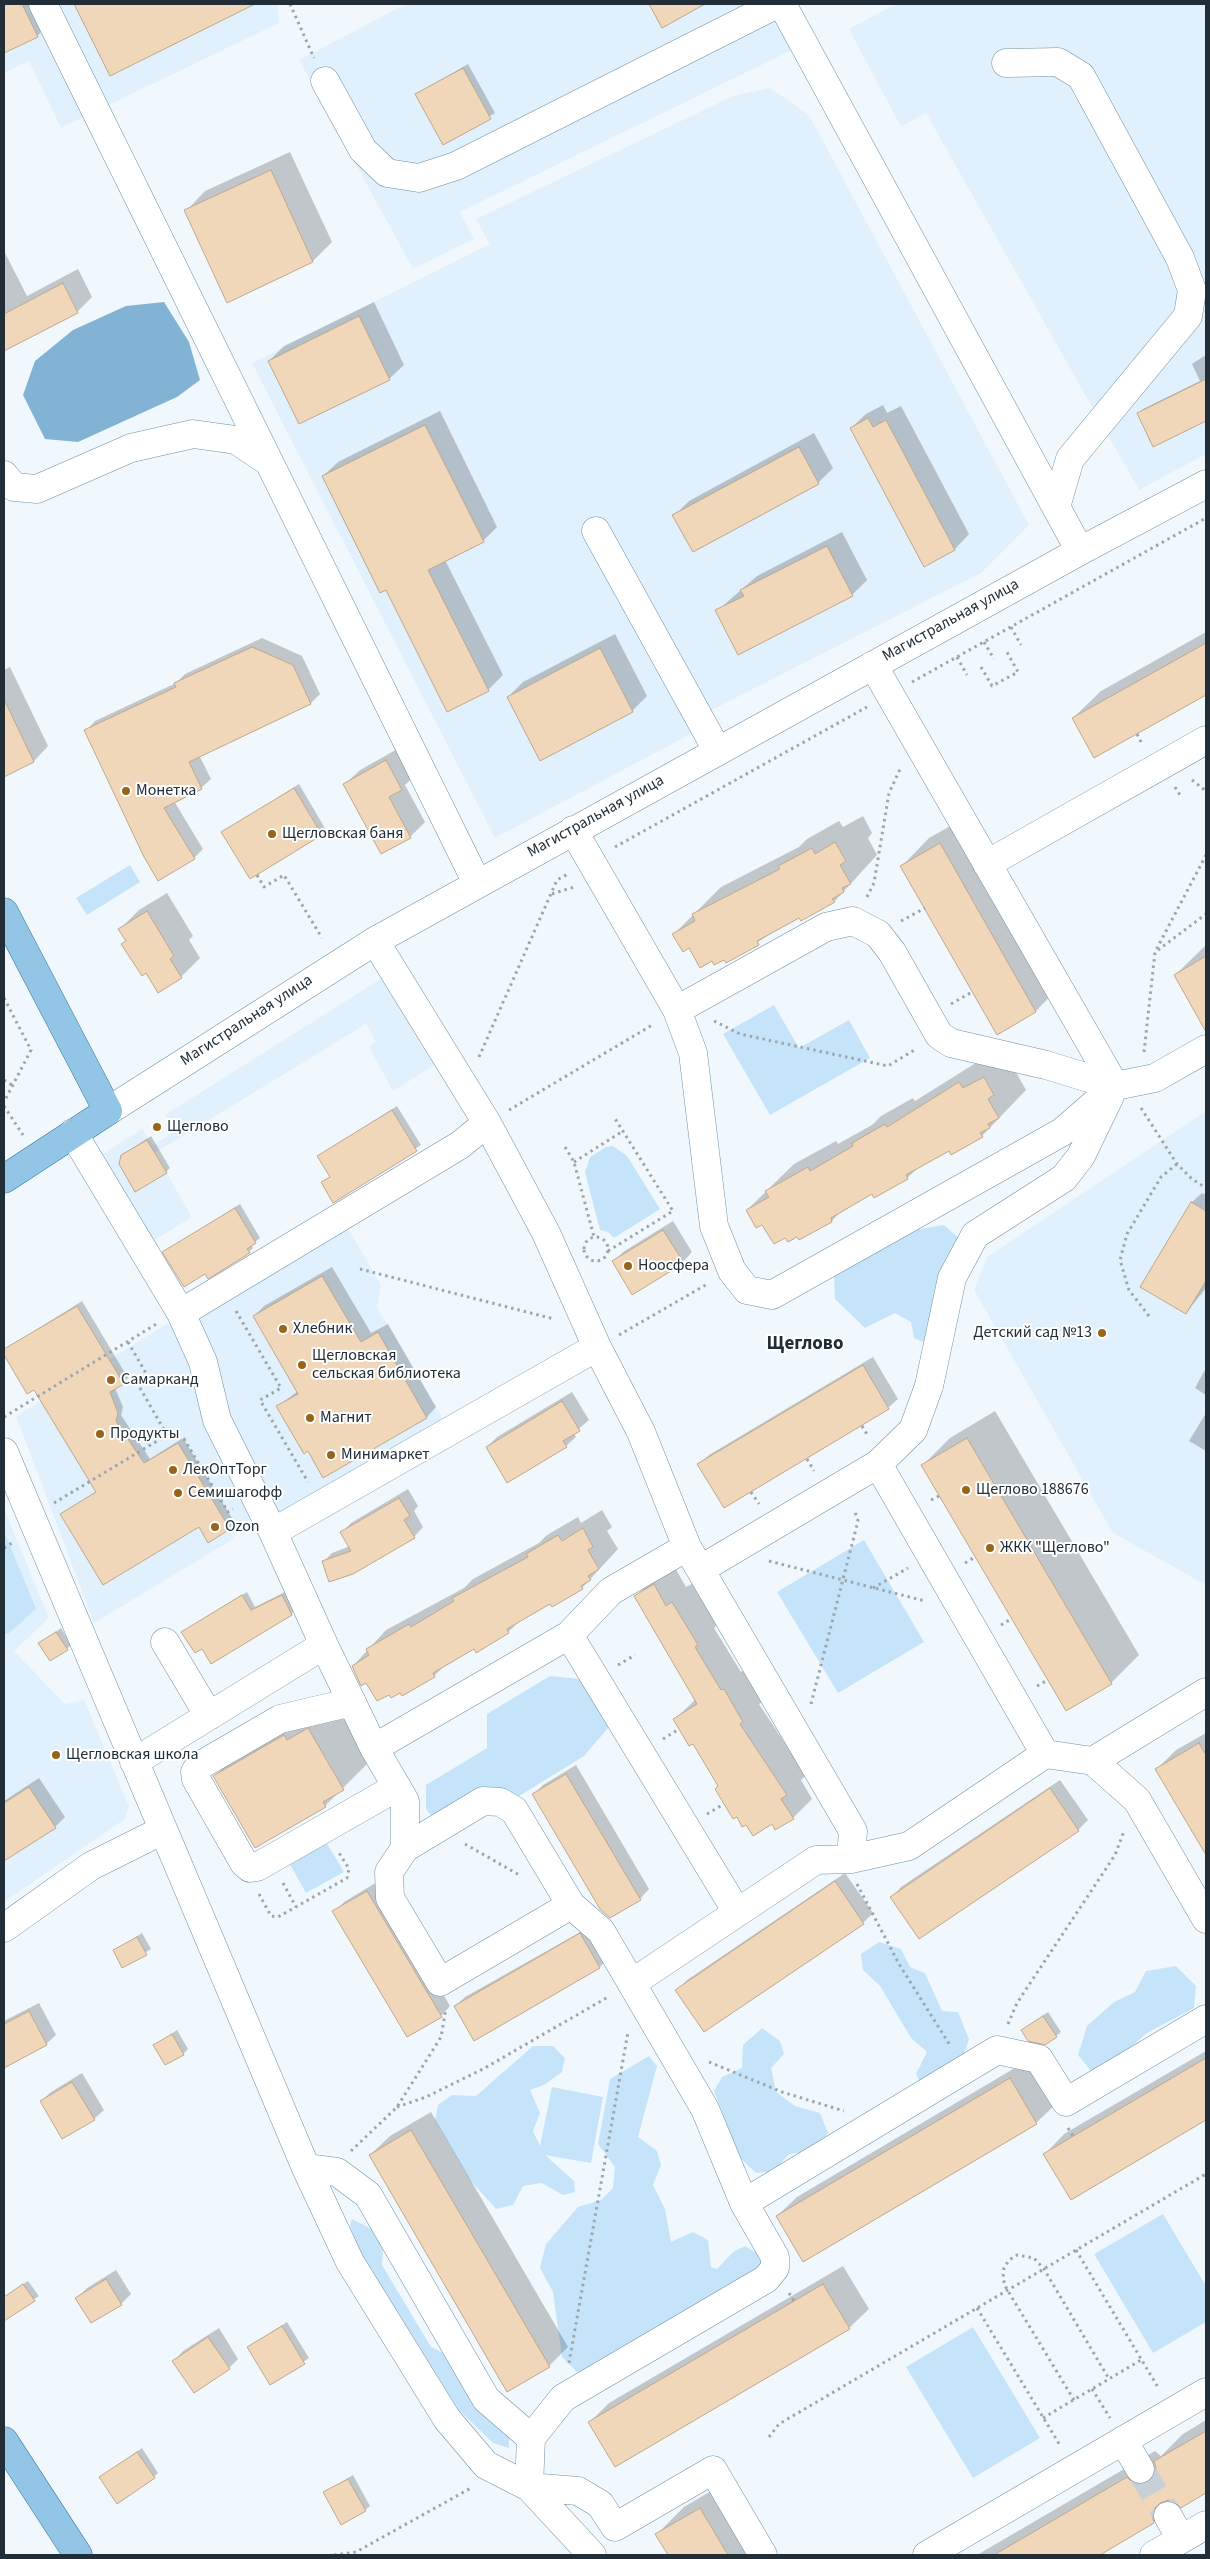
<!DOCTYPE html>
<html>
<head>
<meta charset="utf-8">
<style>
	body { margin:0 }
	#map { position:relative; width:1210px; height:2559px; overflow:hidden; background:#f1f8fd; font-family:"Source Sans 3",sans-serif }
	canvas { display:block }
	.frame { position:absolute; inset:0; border:5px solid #212e38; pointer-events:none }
</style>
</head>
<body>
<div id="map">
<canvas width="1210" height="2559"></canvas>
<div class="frame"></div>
</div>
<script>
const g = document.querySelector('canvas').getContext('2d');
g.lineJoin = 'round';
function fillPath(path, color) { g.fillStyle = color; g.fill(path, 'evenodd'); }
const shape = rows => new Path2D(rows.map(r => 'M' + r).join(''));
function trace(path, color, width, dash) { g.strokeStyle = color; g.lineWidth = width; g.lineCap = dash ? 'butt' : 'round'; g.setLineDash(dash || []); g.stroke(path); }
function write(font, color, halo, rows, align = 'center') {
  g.font = font + ' "Source Sans 3",sans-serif'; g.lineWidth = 4; g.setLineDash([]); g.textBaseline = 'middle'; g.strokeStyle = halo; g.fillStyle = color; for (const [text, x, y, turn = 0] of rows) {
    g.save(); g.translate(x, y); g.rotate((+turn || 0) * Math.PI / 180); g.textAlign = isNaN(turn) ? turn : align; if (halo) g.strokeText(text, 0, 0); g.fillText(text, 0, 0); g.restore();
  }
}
fillPath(shape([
	[4,4,278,4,279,23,61,128,29,61,4,73],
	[406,4,772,4,796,48,460,212,474,239,413,269,299,60],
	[896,4,1206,4,1206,454,1139,490,926,113,901,127,849,29],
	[770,88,809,115,1029,525,981,573,686,723,691,734,495,838,252,363,490,244,476,219,733,96],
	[387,975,439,1062,393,1091,369,1047,376,1042,366,1024,155,1153,192,1217,131,1255,81,1168,142,1129,153,1145,174,1132,165,1115],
	[1206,1111,1206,1585,1113,1533,974,1290,987,1257],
	[345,1223,381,1285,377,1307,444,1421,251,1533,244,1521,230,1529,235,1538,94,1623,16,1416,167,1324,175,1324],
	[4,1509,49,1618,14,1651,65,1704,84,1700,129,1806,125,1819,4,1902]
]), '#e0f0fc');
fillPath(shape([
	[130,865,140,882,87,915,76,898],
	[774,1005,799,1048,849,1020,870,1058,770,1115,723,1034],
	[613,1146,627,1156,660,1209,614,1238,608,1232,600,1230,585,1172,590,1157,606,1147],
	[944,1225,962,1241,928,1344,914,1338,911,1322,895,1313,865,1328,835,1299,834,1276,914,1230],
	[4,1531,36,1609,9,1633,4,1634],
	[864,1540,924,1642,838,1693,777,1592],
	[550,1676,580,1679,609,1727,584,1756,516,1798,437,1823,426,1809,426,1785,487,1748,487,1714],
	[325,1840,344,1872,306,1893,288,1861],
	[879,1942,901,1949,910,1967,925,1973,942,2011,958,2012,969,2039,963,2058,921,2085,916,2074,927,2052,911,2038,880,1986,863,1970,861,1954],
	[1176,1966,1196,1986,1194,2008,1147,2033,1107,2068,1091,2071,1078,2055,1087,2026,1114,2002,1135,1992,1146,1971],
	[762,2028,780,2041,784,2054,771,2068,776,2092,795,2106,820,2113,828,2133,816,2151,789,2154,774,2171,756,2173,740,2158,714,2091,722,2077,742,2068,743,2045],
	[533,2046,553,2046,565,2058,562,2072,544,2085,530,2090,540,2113,533,2131,540,2146,552,2087,603,2097,591,2163,545,2155,574,2181,575,2192,563,2195,542,2183,523,2186,513,2205,496,2209,470,2180,435,2120,438,2105,452,2095,476,2096],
	[649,2056,657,2066,638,2137,657,2151,661,2165,653,2185,665,2209,671,2242,693,2232,708,2240,711,2267,717,2269,733,2252,745,2246,763,2257,757,2273,594,2371,577,2372,562,2357,553,2292,540,2268,546,2244,578,2207,601,2200,613,2188,615,2167,598,2144,610,2079],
	[1163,2214,1206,2286,1206,2322,1153,2353,1094,2254],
	[352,2219,372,2229,383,2249,382,2265,431,2347,456,2359,509,2426,509,2448,493,2443,458,2409,360,2252,350,2226],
	[973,2327,1040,2438,973,2478,906,2367]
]), '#c5e4fa');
fillPath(shape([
	[164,302,189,342,200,380,177,397,78,442,45,439,23,395,35,361,73,330,126,306]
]), '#83b3d4');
fillPath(shape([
	[4,4,39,4,49,24,37,36,4,52],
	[75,4,252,4,111,75],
	[650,4,703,4,662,26],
	[468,64,495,113,444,143,417,94],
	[290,152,332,242,313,261,186,211,205,191],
	[4,251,27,296,78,269,92,297,77,312,4,350],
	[374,302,404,365,389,379,269,361,284,346],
	[1206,355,1206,420,1154,445,1138,414,1143,409,1200,381,1192,364],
	[883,405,887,413,901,406,969,534,955,549,924,565,851,428,866,414],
	[440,411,497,527,483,541,445,560,503,675,488,690,387,589,323,476,338,462],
	[814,433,833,468,818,483,693,550,674,516,689,501],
	[842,532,867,580,852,595,717,611,757,576],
	[1206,632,1206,694,1095,756,1073,718,1101,691],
	[615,634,647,696,632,711,541,759,508,697,523,682],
	[262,638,302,656,320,694,311,703,199,755,211,779,201,788,174,801,203,849,194,858,86,731,95,721,176,683,185,674],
	[10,667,48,746,34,761,4,775,4,670],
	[401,747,416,774,405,785,425,822,410,837,382,852,345,784,360,770],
	[299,784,326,830,250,877,223,832],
	[863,816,872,833,868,838,877,855,834,902,799,916,726,962,724,958,713,959,689,946,674,934,721,887,799,847,807,839,839,821,843,827],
	[968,816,1063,983,1036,1011,997,1033,902,866,929,838],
	[167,893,193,936,189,940,200,958,181,977,146,972,123,944,127,940,120,929,139,910],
	[1206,945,1206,1007,1197,1013,1175,975],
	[987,1056,1016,1072,1026,1090,982,1136,950,1149,919,1167,907,1178,873,1192,843,1209,832,1221,800,1238,798,1235,786,1236,763,1223,747,1210,794,1164,836,1141,838,1144,872,1125,881,1116,913,1098,915,1101],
	[397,1106,421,1145,334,1201,322,1182,331,1176,318,1156],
	[151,1136,170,1168,166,1172,122,1155],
	[1202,1193,1206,1195,1206,1288,1186,1313,1142,1286,1192,1202],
	[240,1204,260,1238,251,1245,253,1248,249,1252,205,1272,164,1252],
	[673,1221,692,1252,683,1262,613,1262,623,1252],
	[332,1267,371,1333,388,1324,436,1407,427,1417,324,1477,308,1449,278,1406,298,1391,254,1316,264,1306],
	[82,1301,128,1378,115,1388,123,1407,121,1415,150,1459,183,1438,235,1523,229,1528,62,1514,97,1491,35,1388,28,1392,4,1350],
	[873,1357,898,1399,888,1408,699,1464,709,1455],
	[1206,1368,1206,1395,1195,1388],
	[572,1392,589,1420,574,1433,576,1437,566,1446,487,1447,497,1437],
	[995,1411,1139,1655,1111,1683,1066,1709,923,1465,950,1438],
	[1206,1413,1206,1451,1189,1441],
	[408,1489,418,1506,414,1511,423,1527,414,1537,323,1562,332,1553,350,1546,342,1532,351,1523],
	[602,1510,612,1527,607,1531,618,1549,582,1588,551,1602,521,1620,508,1632,476,1651,475,1647,447,1663,434,1676,400,1691,389,1693,366,1682,353,1666,386,1630,464,1588,473,1579,539,1543,547,1535,578,1517,581,1523],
	[674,1566,686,1587,692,1584,717,1625,714,1628,741,1672,744,1670,762,1702,759,1704,806,1775,801,1780,812,1799,793,1818,772,1823,720,1786,693,1742,675,1719,696,1699,636,1596,655,1577],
	[287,1591,296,1609,291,1614,202,1647,183,1632,247,1592,255,1607],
	[61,1628,71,1645,67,1649,40,1643],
	[345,1693,379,1752,325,1806,215,1776,251,1740],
	[1206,1733,1206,1853,1157,1769,1176,1750],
	[576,1765,649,1889,640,1899,533,1795,543,1785],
	[39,1778,65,1817,55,1827,4,1860,4,1801],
	[1060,1780,1088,1820,1078,1830,892,1897,901,1887],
	[845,1873,873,1913,863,1923,677,1990,687,1980],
	[377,1882,450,2006,441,2016,334,1912,344,1902],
	[591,1926,609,1957,600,1967,474,2039,455,2006,465,1997],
	[142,1933,151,1949,123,1967,114,1951],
	[39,2003,56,2035,46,2044,4,2066,4,2021],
	[1048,2012,1061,2032,1056,2036,1023,2030],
	[177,2030,188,2049,183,2054,155,2045],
	[1206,2051,1206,2118,1071,2198,1045,2154,1064,2134],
	[1030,2059,1056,2104,1036,2123,804,2261,777,2216,797,2197],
	[82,2073,104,2110,94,2119,41,2101,51,2092],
	[431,2112,568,2347,549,2366,370,2155,390,2136],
	[843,2266,869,2309,849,2328,590,2422,609,2403],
	[116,2270,131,2294,121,2304,77,2298,87,2288],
	[28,2281,39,2296,6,2319,4,2297],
	[287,2322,309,2358,271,2383,248,2347],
	[219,2328,238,2359,229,2368,174,2361,183,2351],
	[1206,2420,1206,2492,1181,2506,1175,2501,1154,2522,1098,2555,977,2555,1155,2451,1161,2456,1183,2434],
	[142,2448,158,2473,154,2477,101,2477],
	[353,2475,370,2506,365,2510,325,2492],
	[728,2481,772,2555,669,2555,657,2534,684,2507]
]), '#0003');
const building = shape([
	[4,4,22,4,38,37,4,53,4,4],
	[74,4,255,4,110,76,74,4],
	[649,4,705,4,662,28,649,4],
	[463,68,491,119,443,145,415,94,463,68],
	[271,170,313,262,227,303,184,210,271,170],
	[63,283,78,313,4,351,4,314,63,283],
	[359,316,390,380,299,424,268,361,359,316],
	[1206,379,1206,421,1153,447,1137,413,1206,379],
	[868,418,873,427,886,420,955,550,924,567,850,428,868,418],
	[425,425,484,542,428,570,489,691,447,712,386,590,380,593,322,476,425,425],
	[799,447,819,484,693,552,672,515,799,447],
	[827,546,853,596,738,655,715,610,744,596,740,590,827,546],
	[1206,643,1206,695,1094,758,1072,718,1206,643],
	[252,647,293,665,311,704,189,762,202,789,164,808,195,859,158,881,144,857,84,730,176,687,174,683,252,647],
	[600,648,633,712,540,761,507,697,600,648],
	[4,699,34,762,4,777,4,699],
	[386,760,402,790,389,797,411,838,381,854,343,784,386,760],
	[294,788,322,835,250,879,221,832,294,788],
	[835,842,846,861,840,865,851,884,842,888,844,892,832,899,835,902,801,921,799,918,757,941,759,945,726,963,724,960,714,965,712,961,700,968,689,948,683,952,672,934,695,921,692,914,780,869,778,866,812,848,815,854,835,842],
	[940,843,1036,1012,997,1035,900,866,940,843],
	[147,911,174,956,170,959,182,978,158,993,146,973,142,976,121,944,126,941,118,929,147,911],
	[1206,956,1206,1032,1174,975,1206,956],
	[984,1077,994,1095,988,1099,999,1118,988,1124,990,1128,980,1133,983,1137,951,1155,949,1151,906,1175,908,1179,874,1198,872,1194,831,1218,832,1222,799,1240,797,1237,788,1242,785,1238,774,1244,762,1225,756,1228,746,1210,769,1197,765,1191,808,1167,810,1171,853,1146,852,1143,885,1124,887,1127,959,1082,963,1088,984,1077],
	[392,1110,417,1151,333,1203,321,1182,330,1177,317,1156,392,1110],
	[147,1140,167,1173,135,1192,119,1164,121,1155,147,1140],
	[1191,1202,1206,1211,1206,1281,1186,1314,1140,1287,1191,1202],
	[235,1208,256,1243,247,1249,250,1253,208,1279,205,1274,184,1287,162,1252,235,1208],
	[663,1230,684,1263,632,1295,612,1261,663,1230],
	[322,1276,361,1342,378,1332,427,1418,323,1478,308,1451,304,1454,276,1406,298,1394,253,1316,322,1276],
	[77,1306,124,1384,110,1392,118,1413,116,1421,144,1463,178,1443,230,1529,208,1543,199,1527,103,1585,60,1514,96,1492,34,1390,27,1394,4,1355,4,1349,77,1306],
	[863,1365,889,1409,724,1508,697,1464,863,1365],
	[562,1401,580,1431,563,1441,567,1447,507,1483,486,1447,562,1401],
	[967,1438,1112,1684,1066,1711,921,1465,967,1438],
	[399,1498,410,1516,404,1520,415,1538,353,1574,329,1582,322,1561,351,1551,340,1532,399,1498],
	[583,1528,593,1547,588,1550,599,1569,588,1576,591,1580,581,1586,583,1589,552,1607,550,1604,524,1619,507,1629,509,1633,476,1653,474,1649,433,1673,435,1677,402,1696,400,1693,391,1698,389,1695,377,1701,366,1683,361,1686,352,1666,369,1655,366,1649,409,1624,411,1627,454,1601,452,1598,528,1557,526,1554,558,1535,562,1541,583,1528],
	[654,1584,666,1606,672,1602,698,1645,695,1647,721,1690,724,1689,743,1722,740,1724,787,1795,781,1799,794,1819,775,1830,772,1824,753,1836,746,1825,742,1827,737,1817,733,1819,715,1789,718,1786,693,1744,689,1746,673,1719,697,1704,634,1596,654,1584],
	[242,1595,251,1610,282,1595,292,1615,211,1664,202,1649,195,1653,181,1632,242,1595],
	[56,1632,68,1650,50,1661,38,1643,56,1632],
	[308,1728,344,1790,323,1802,326,1807,255,1848,213,1776,284,1735,287,1740,308,1728],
	[1199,1743,1206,1755,1206,1855,1155,1769,1199,1743],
	[566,1774,641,1900,610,1918,600,1909,532,1794,566,1774],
	[29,1787,56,1828,4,1861,4,1803,29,1787],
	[1050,1788,1079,1831,919,1939,890,1897,1050,1788],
	[835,1881,864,1924,704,2032,675,1990,835,1881],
	[367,1891,442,2017,407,2037,332,1911,367,1891],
	[580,1933,600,1968,474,2041,454,2006,580,1933],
	[137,1937,147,1955,122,1968,113,1950,137,1937],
	[29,2011,47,2045,4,2068,4,2024,29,2011],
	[1043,2016,1057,2037,1045,2045,1028,2041,1021,2030,1043,2016],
	[172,2034,184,2055,165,2065,153,2045,172,2034],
	[1206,2058,1206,2120,1071,2200,1043,2154,1206,2058],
	[1010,2078,1037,2124,803,2262,776,2216,1010,2078],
	[72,2082,95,2120,62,2139,40,2101,72,2082],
	[411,2130,550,2367,507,2392,369,2155,411,2130],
	[106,2279,122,2305,91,2323,75,2298,106,2279],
	[23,2284,35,2301,4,2321,4,2297,23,2284],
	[823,2284,850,2329,615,2467,588,2422,823,2284],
	[282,2326,305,2364,270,2385,247,2347,282,2326],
	[208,2337,230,2369,194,2393,172,2361,208,2337],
	[1206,2431,1206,2493,1184,2506,1181,2508,1176,2503,1169,2500,1160,2503,1155,2508,1152,2515,1154,2523,1100,2555,994,2555,1127,2477,1133,2483,1141,2485,1147,2483,1154,2476,1156,2468,1154,2461,1206,2431],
	[137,2452,155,2478,117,2504,99,2477,137,2452],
	[348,2479,366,2511,341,2525,323,2492,348,2479],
	[700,2508,728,2555,668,2555,655,2534,700,2508]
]);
fillPath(building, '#f1d7b9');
trace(building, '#c0a78a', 1);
trace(shape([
	[1140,2469,1168,2516]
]), '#c7d0d6', 28, [28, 14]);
const minor = shape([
	[43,4,477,883],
	[782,4,1080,551],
	[1006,63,1058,62,1081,76,1180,258,1192,290,1188,316,1070,459,1056,507],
	[325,81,363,150,387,173,419,178,456,166,777,4],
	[4,475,14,487,37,489,131,448,193,434,236,440,269,462],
	[596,531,717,750],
	[873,665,1115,1086],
	[573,830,677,1010,693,1053,714,1226,732,1271,747,1290,772,1295,1062,1132,1115,1086,1155,1078,1206,1049],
	[987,864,1206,740],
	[375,941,487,1123,546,1233,597,1347,641,1432,687,1547,853,1831,851,1859],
	[677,1010,826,927,853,921,878,934,892,952,939,1035,951,1043,1046,1065,1115,1086],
	[108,1111,375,941,1080,551,1206,484],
	[73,1133,181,1313,203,1362,217,1420,273,1532,324,1645,374,1748,405,1801,405,1848,389,1872,390,1898,440,1982,571,1905],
	[181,1313,460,1145,487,1123],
	[4,1452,306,2168,350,2262,447,2419,486,2465,529,2487,592,2555],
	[878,1464,1045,1754],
	[273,1532,597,1347],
	[701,1569,878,1464,913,1430,929,1386,952,1278,975,1235,1064,1178,1081,1156,1110,1096],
	[569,1635,737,1912],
	[165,1642,209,1716],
	[352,1702,280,1719,199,1766,195,1772,196,1779,244,1863,250,1868,257,1867,397,1787],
	[374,1748,569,1635,611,1591,687,1547],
	[1093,1761,1206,1692],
	[134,1762,324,1645],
	[405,1848,483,1801,500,1802,514,1810,571,1905,601,1931,705,2109,744,2203,775,2257,775,2268,766,2279,563,2398,531,2438,529,2487],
	[4,1928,91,1866,163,1830],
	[632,1983,816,1860,851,1859,909,1846,1045,1754,1093,1761,1137,1800,1206,1919],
	[306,2168,337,2172,368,2195,486,2399,531,2438],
	[744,2203,997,2050,1039,2059,1066,2102,1206,2019],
	[1123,2440,1140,2469],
	[529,2487,578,2491,600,2504,615,2527,713,2470,763,2555],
	[1168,2516,1181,2539],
	[927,2555,1206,2392],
	[1154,2555,1206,2525]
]);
const major = shape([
	[4,912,108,1111,4,1179],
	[4,2441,78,2555]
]);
trace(minor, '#6f8fa5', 29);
trace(major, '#3c789f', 29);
trace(shape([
	[290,4,314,58],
	[1011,627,1021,645],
	[984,642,994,659],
	[957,657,967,675],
	[981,667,992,686,1018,672,1007,652],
	[912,682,1206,518],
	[1137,734,1142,744],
	[1192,780,1206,791],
	[1175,787,1180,795],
	[615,847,867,707],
	[257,875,264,887,284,875,322,938],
	[552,894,574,887],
	[867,897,874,883,889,793,901,767],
	[901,921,925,908],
	[1158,950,1206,914],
	[4,998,31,1050,4,1102],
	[951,1004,972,992],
	[714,1021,740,1034,888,1066,916,1049],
	[1144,1052,1155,952,1206,855],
	[479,1057,557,880,568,874],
	[4,1080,12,1085],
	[4,1106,23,1135],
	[1141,1108,1177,1164,1192,1179,1206,1188],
	[509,1110,654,1024],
	[565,1147,574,1162,594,1237],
	[574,1162,623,1131],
	'584 1249a12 12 0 1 1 24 0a12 12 0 1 1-24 0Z',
	[608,1251,673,1211,614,1117],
	[360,1269,554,1319],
	[236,1311,281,1388,260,1400,308,1482],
	[1149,1316,1129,1290,1120,1260,1127,1234,1161,1177,1177,1164],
	[619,1335,709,1283],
	[128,1342,147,1375,136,1381,167,1435,184,1439,228,1512,233,1509],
	[4,1417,158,1323],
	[862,1426,868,1436],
	[807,1459,814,1471],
	[751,1492,759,1504],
	[931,1500,939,1496],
	[54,1503,167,1435],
	[4,1548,12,1543],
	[769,1561,925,1601],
	[965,1563,975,1557],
	[873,1588,908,1568],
	[1001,1625,1011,1619],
	[618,1665,635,1655],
	[1037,1686,1048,1680],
	[811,1704,858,1521,854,1509],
	[663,1739,679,1729],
	[707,1814,724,1804],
	[465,1844,521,1876],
	[283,1883,296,1907],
	[857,1884,899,1964,951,2047],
	[259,1894,271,1916,278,1917,347,1878,349,1869,338,1851],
	[1008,2024,1017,2003,1115,1855,1124,1831],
	[709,2062,782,2092,844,2111],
	[397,2107,426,2097,483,2069,608,1997],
	[1068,2128,1073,2136],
	[351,2151,397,2107,441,2037,446,2008],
	[1076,2250,1159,2389],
	[789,2293,794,2301],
	[977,2308,1061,2447],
	[569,2363,628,2032],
	[1092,2389,1110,2418],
	[1074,2400,1005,2286,1003,2277,1004,2268,1009,2260,1017,2255,1034,2258,1044,2269,1109,2379],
	[1043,2418,1141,2360],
	[769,2437,779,2424,1206,2174],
	[334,2555,356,2552,471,2488]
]), '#9da6ad', 3, [2.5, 4]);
trace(minor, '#fff', 28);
trace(major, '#93c6e6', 28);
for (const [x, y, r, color] of [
	[126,791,5,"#976418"],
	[272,834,5,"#976418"],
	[157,1127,5,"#976418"],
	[628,1266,5,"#976418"],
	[283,1329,5,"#976418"],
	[1102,1333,5,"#976418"],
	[302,1365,5,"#976418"],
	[111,1380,5,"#976418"],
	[310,1418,5,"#976418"],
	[100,1434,5,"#976418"],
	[331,1455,5,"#976418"],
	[173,1470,5,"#976418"],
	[966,1490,5,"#976418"],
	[178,1493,5,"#976418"],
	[215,1527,5,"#976418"],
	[990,1548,5,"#976418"],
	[56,1755,5,"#976418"]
]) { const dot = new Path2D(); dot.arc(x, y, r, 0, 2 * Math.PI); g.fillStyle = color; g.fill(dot); trace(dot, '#fff', 2); }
write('16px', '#212e38', '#fff', [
	["Магистральная улица",951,621,-29],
	["Магистральная улица",596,817,-29],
	["Магистральная улица",247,1021,-33]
]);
write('16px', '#212e38', '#fff', [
	["Монетка",136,791],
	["Щегловская баня",282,834],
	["Щеглово",167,1127],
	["Ноосфера",638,1266],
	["Хлебник",293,1329],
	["Детский сад №13",1092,1333,"right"],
	["Щегловская",312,1356],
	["сельская библиотека",312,1374],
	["Самарканд",121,1380],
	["Магнит",320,1418],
	["Продукты",110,1434],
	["Минимаркет",341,1455],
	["ЛекОптТорг",183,1470],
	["Щеглово 188676",976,1490],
	["Семишагофф",188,1493],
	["Ozon",225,1527],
	["ЖКК \"Щеглово\"",1000,1548],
	["Щегловская школа",66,1755]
], 'left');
write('bold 19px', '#212e38', '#fff', [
	["Щеглово",805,1345]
]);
</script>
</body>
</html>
